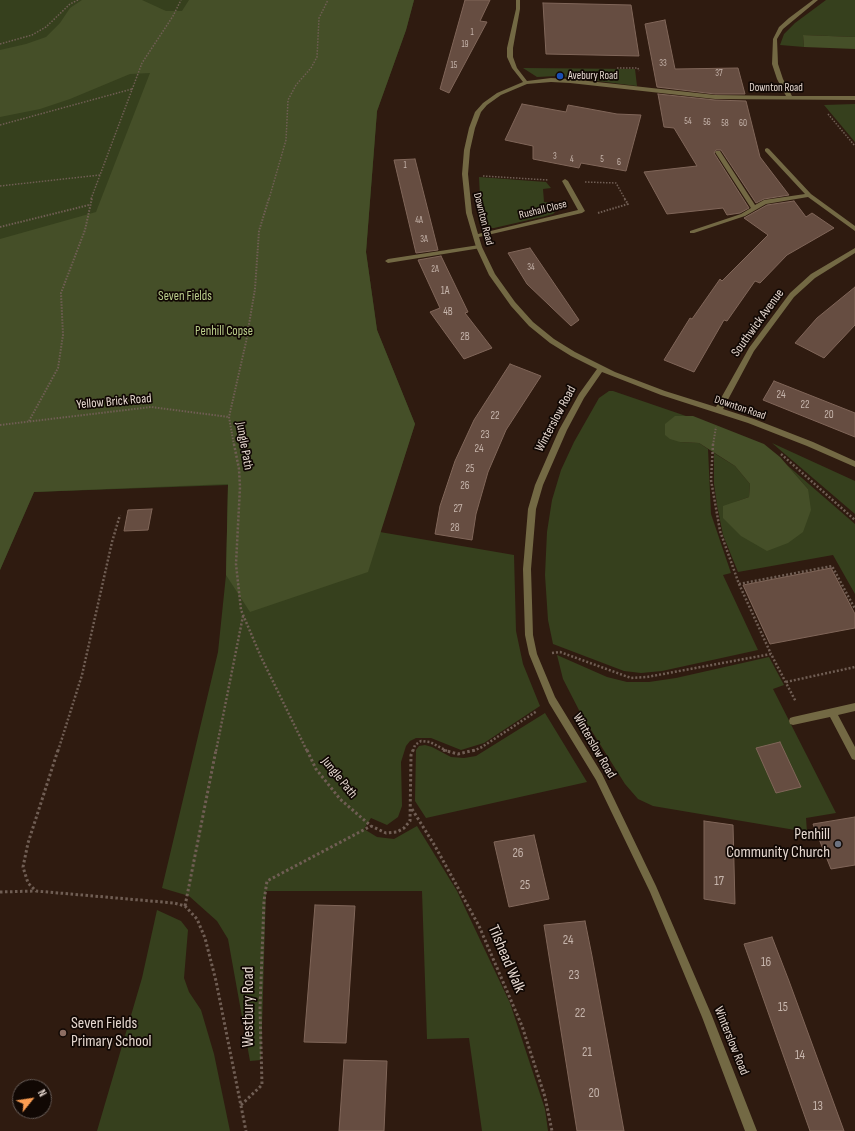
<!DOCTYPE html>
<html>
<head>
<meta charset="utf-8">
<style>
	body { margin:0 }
	#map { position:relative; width:855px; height:1131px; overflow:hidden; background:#2f1b10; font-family:"Sofia Sans Condensed",sans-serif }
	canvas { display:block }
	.north { position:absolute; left:12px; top:1079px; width:40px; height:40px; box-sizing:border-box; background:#110804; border:1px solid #665b56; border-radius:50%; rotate:60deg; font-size:11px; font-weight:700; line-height:16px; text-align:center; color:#e6d8d0 }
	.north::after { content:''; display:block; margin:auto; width:14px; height:18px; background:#fc9d52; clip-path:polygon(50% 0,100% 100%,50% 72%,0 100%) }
</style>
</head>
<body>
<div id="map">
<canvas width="855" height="1131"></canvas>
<div class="north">N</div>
</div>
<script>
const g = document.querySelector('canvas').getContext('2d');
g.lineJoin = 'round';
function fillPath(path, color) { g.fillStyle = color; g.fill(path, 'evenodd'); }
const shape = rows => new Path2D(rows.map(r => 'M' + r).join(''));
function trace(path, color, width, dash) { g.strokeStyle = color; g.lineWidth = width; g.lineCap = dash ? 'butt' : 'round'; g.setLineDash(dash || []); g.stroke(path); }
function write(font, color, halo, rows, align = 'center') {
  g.font = font + ' "Sofia Sans Condensed",sans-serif'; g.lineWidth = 3.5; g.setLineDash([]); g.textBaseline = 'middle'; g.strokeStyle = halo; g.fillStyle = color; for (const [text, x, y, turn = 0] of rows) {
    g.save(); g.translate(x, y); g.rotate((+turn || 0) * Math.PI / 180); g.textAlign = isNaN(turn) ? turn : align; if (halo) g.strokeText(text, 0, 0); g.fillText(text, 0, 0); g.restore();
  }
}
fillPath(shape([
	[0,0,414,0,406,30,377,111,366,252,377,330,415,424,380,532,514,555,516,631,523,664,540,706,484,743,461,750,431,738,416,738,410,741,406,746,401,762,402,806,398,817,387,825,371,818,364,829,377,837,394,839,417,826,457,891,510,1003,545,1109,548,1131,482,1131,469,1038,427,1039,422,891,266,891,261,1060,250,1061,228,939,217,921,189,896,162,888,218,652,226,575,228,485,34,492,0,570],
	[826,0,855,0,855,37,803,35,804,47,780,45,784,34,795,23],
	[523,68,635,69,637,86,557,76,537,77],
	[855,104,855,142,824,105],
	[479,177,546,182,551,188,543,189,544,202,555,203,557,210,553,214,542,217,494,228,489,228,487,224,480,197],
	[609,391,613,391,686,416,675,416,680,442,699,443,708,449,711,514,731,573,723,575,758,650,662,671,641,673,624,671,553,644,548,620,545,575,547,532,552,500,561,470,574,442,599,398],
	[772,443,855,481,855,514],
	[714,453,735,466,750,484,749,497,735,502,808,489,787,465,855,524,855,594,833,555,738,572,723,535,717,505,714,484],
	[557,655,607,677,627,682,649,682,676,678,769,657,784,685,773,689,836,813,806,818,807,832,653,806,638,799,625,784,581,714,563,679],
	[545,713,587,782,426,818,415,801,416,750,419,746,425,745,432,747,451,757,464,758,476,756],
	[157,910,181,921,188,930,184,978,189,992,201,1010,214,1054,230,1131,97,1131,142,978]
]), '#36401d');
fillPath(shape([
	[82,0,142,0,166,11,182,11,189,0,414,0,406,30,377,111,366,252,377,330,415,424,368,572,250,612,226,575,228,484,34,492,0,570,0,239,96,212,150,73,130,74,70,99,40,109,0,117,0,50,26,44,46,37,60,23,70,8],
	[803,35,855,37,855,49,804,47],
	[675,416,693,416,764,444,780,457,808,489,811,510,803,532,788,543,767,551,741,536,723,518,723,506,749,497,750,484,735,466,699,443,680,442,670,439,665,435,665,424]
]), '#454f28');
const building = shape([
	[465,0,490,0,480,21,487,22,449,93,440,89,465,0],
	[543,3,631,5,639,56,546,54,543,3],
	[665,20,675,69,738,68,745,94,715,94,657,87,645,24,665,20],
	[658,94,715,100,746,101,760,157,789,195,764,199,756,203,721,150,716,150,714,153,749,208,740,213,727,215,723,208,667,214,644,172,697,166,674,128,664,127,658,94],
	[522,104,566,112,568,105,617,114,641,115,626,171,581,163,579,168,533,159,533,146,505,140,522,104],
	[415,159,438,250,416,253,394,160,415,159],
	[794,201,806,217,812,213,834,228,787,255,760,283,755,281,727,321,724,320,694,372,664,360,690,318,692,319,720,279,722,281,768,235,744,218,767,205,794,201],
	[530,248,579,320,571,326,527,284,508,253,530,248],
	[441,256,468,312,465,313,492,348,464,359,430,312,440,308,418,260,441,256],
	[855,287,855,325,824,358,795,343,817,318,855,287],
	[510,364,541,376,506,430,488,472,476,514,472,540,435,534,440,506,455,461,474,420,510,364],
	[774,381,855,413,855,437,763,400,774,381],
	[152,509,148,530,124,531,128,510,152,509],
	[831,568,855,614,855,628,770,644,743,585,831,568],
	[780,742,801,787,776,793,756,748,780,742],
	[855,817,855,865,831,869,813,824,855,817],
	[704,821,733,825,735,904,704,899,704,821],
	[534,835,549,899,509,907,494,842,534,835],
	[315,905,355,906,346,1043,304,1042,315,905],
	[585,921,592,956,624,1131,577,1131,544,925,585,921],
	[772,937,789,981,844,1131,810,1131,744,944,772,937],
	[344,1060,387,1061,384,1131,339,1131,344,1060]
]);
fillPath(building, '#664d41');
trace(building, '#806659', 1);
trace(shape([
	[0,44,32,35,46,27,70,4,78,0],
	[617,68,638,68,639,71],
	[828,114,855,146],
	[0,125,132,89],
	[483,176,548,180],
	[585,182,616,183,625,199],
	[0,186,100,175],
	[91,199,142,63,173,16,181,0],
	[269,199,286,140,288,100,296,85,311,68,317,57,319,18,328,0]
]), '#705e54', 1.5, [1.5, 1.5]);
trace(shape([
	[598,213,628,204,624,198],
	[0,227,89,205],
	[29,421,58,368,63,335,61,293,85,230,92,198],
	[0,425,151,407,229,417],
	[234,445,229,417,246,342,255,289,259,231,269,198],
	[713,445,716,427]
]), '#705e54', 2, [1.5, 1.5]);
trace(shape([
	[234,444,239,469,240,487,236,564,241,610,261,657,307,751],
	[713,444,711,480,720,531,739,584,771,654],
	[781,454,855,520],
	[739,584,832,566,855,609],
	[552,653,560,652,631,678,647,677,771,654,796,702],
	[786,682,855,667],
	[58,751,82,675,112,542,120,515],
	[216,751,243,616],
	[413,751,415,745,421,741,430,742,447,751],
	[473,751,482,747,537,711]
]), '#705e54', 2.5, [2, 2]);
trace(shape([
	[58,750,28,843,23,867,28,883,36,891,174,903,185,906,197,919,205,938,216,981,246,1131],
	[307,750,316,769,340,799,371,826,386,833,397,832,404,828,410,821,411,755,413,750],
	[443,750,458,754,475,750],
	[412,809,435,846,479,926,522,1026,545,1097,552,1131],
	[0,892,35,891],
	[185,906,216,750],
	[241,1105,262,1085,260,1008,264,901,267,881,371,826]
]), '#705e54', 3, [2.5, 2.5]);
fillPath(shape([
	[767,148,769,149,811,194,855,226,855,231,808,197,766,204,745,216,694,233,690,233,690,231,741,214,751,208,715,152,716,151,720,151,755,205,764,200,805,194,765,151,765,149,767,148],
	[479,245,482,247,481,248,388,263,385,261,388,259,479,245]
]), '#736944');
fillPath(shape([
	[516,0,520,0,520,9,513,48,513,57,517,68,527,81,551,78,570,79,715,95,786,96,777,79,772,64,773,39,779,27,789,18,813,0,818,0,783,29,777,39,778,64,783,79,792,96,855,96,855,100,715,99,570,83,551,82,527,84,501,95,487,105,481,112,475,128,470,150,468,174,472,213,478,234,578,210,562,181,565,179,568,181,585,211,582,213,479,237,482,247,495,274,515,302,533,322,554,339,575,352,615,372,665,391,716,407,749,348,790,293,811,274,855,248,855,253,815,278,794,297,754,351,723,409,754,419,813,442,855,461,855,467,807,446,748,423,661,395,602,372,584,398,567,430,543,485,536,509,531,569,533,635,537,654,555,697,602,774,656,886,712,1016,757,1131,745,1131,702,1017,650,892,596,780,549,703,529,654,525,635,523,569,528,509,535,485,559,430,579,394,597,369,571,356,550,343,529,326,511,306,489,275,476,247,466,213,462,174,464,150,469,128,475,112,483,103,497,93,523,82,512,68,507,57,507,48,516,9,516,0],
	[855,703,855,711,838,715,855,747,855,760,852,759,830,717,793,725,790,724,789,721,790,718,793,717,855,703]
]), '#736944');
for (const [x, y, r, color] of [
	[560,76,4,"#1a4fb4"],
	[838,844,4,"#6b7280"],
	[63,1033,4,"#8d6e63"]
]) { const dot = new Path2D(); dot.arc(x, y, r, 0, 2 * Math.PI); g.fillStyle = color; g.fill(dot); trace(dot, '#110804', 1.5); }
write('9px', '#c6b5ac', null, [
	["1",472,33],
	["19",465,45],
	["33",663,64],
	["15",454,66],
	["37",719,74],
	["54",688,122],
	["56",707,123],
	["58",725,124],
	["60",743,124],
	["3",555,157],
	["4",572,160],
	["5",602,160],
	["6",619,163],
	["1",405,166],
	["4A",419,221],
	["3A",424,240],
	["34",531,268],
	["2A",435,270]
]);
write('11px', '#e6d8d0', '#110804', [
	["Avebury Road",568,76]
], 'left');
write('11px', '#e6d8d0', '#110804', [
	["Downton Road",776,88],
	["Rushall Close",543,210,-14],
	["Downton Road",483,219,76],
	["Downton Road",740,408,19]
]);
write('11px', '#c6b5ac', null, [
	["1A",445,291],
	["4B",448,312],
	["2B",465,337],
	["24",781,395],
	["22",805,405],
	["20",829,415],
	["22",495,416],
	["23",485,435],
	["24",479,449],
	["25",470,469],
	["26",465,486],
	["27",458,509],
	["28",455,528]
]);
write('13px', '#bacd8b', '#110804', [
	["Seven Fields",185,297],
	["Penhill Copse",224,332]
]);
write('13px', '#e6d8d0', '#110804', [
	["Southwick Avenue",758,323,-54],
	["Yellow Brick Road",114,402,-5],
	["Winterslow Road",556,419,-62],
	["Jungle Path",244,446,80],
	["Winterslow Road",594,746,60],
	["Jungle Path",339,778,51],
	["Winterslow Road",731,1041,68]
]);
write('13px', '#c6b5ac', null, [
	["26",518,854],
	["17",719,882],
	["25",525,886],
	["24",568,941],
	["16",766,963],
	["23",574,976],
	["15",783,1008],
	["22",580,1014],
	["21",587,1053],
	["14",800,1056],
	["20",594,1094],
	["13",818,1107]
]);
write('16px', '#e6d8d0', '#110804', [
	["Penhill",830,835],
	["Community Church",830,853],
	["Seven Fields",71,1024,"left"],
	["Primary School",71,1042,"left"]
], 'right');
write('16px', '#e6d8d0', '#110804', [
	["Tilshead Walk",506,959,67],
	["Westbury Road",249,1007,-90]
]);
</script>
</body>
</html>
